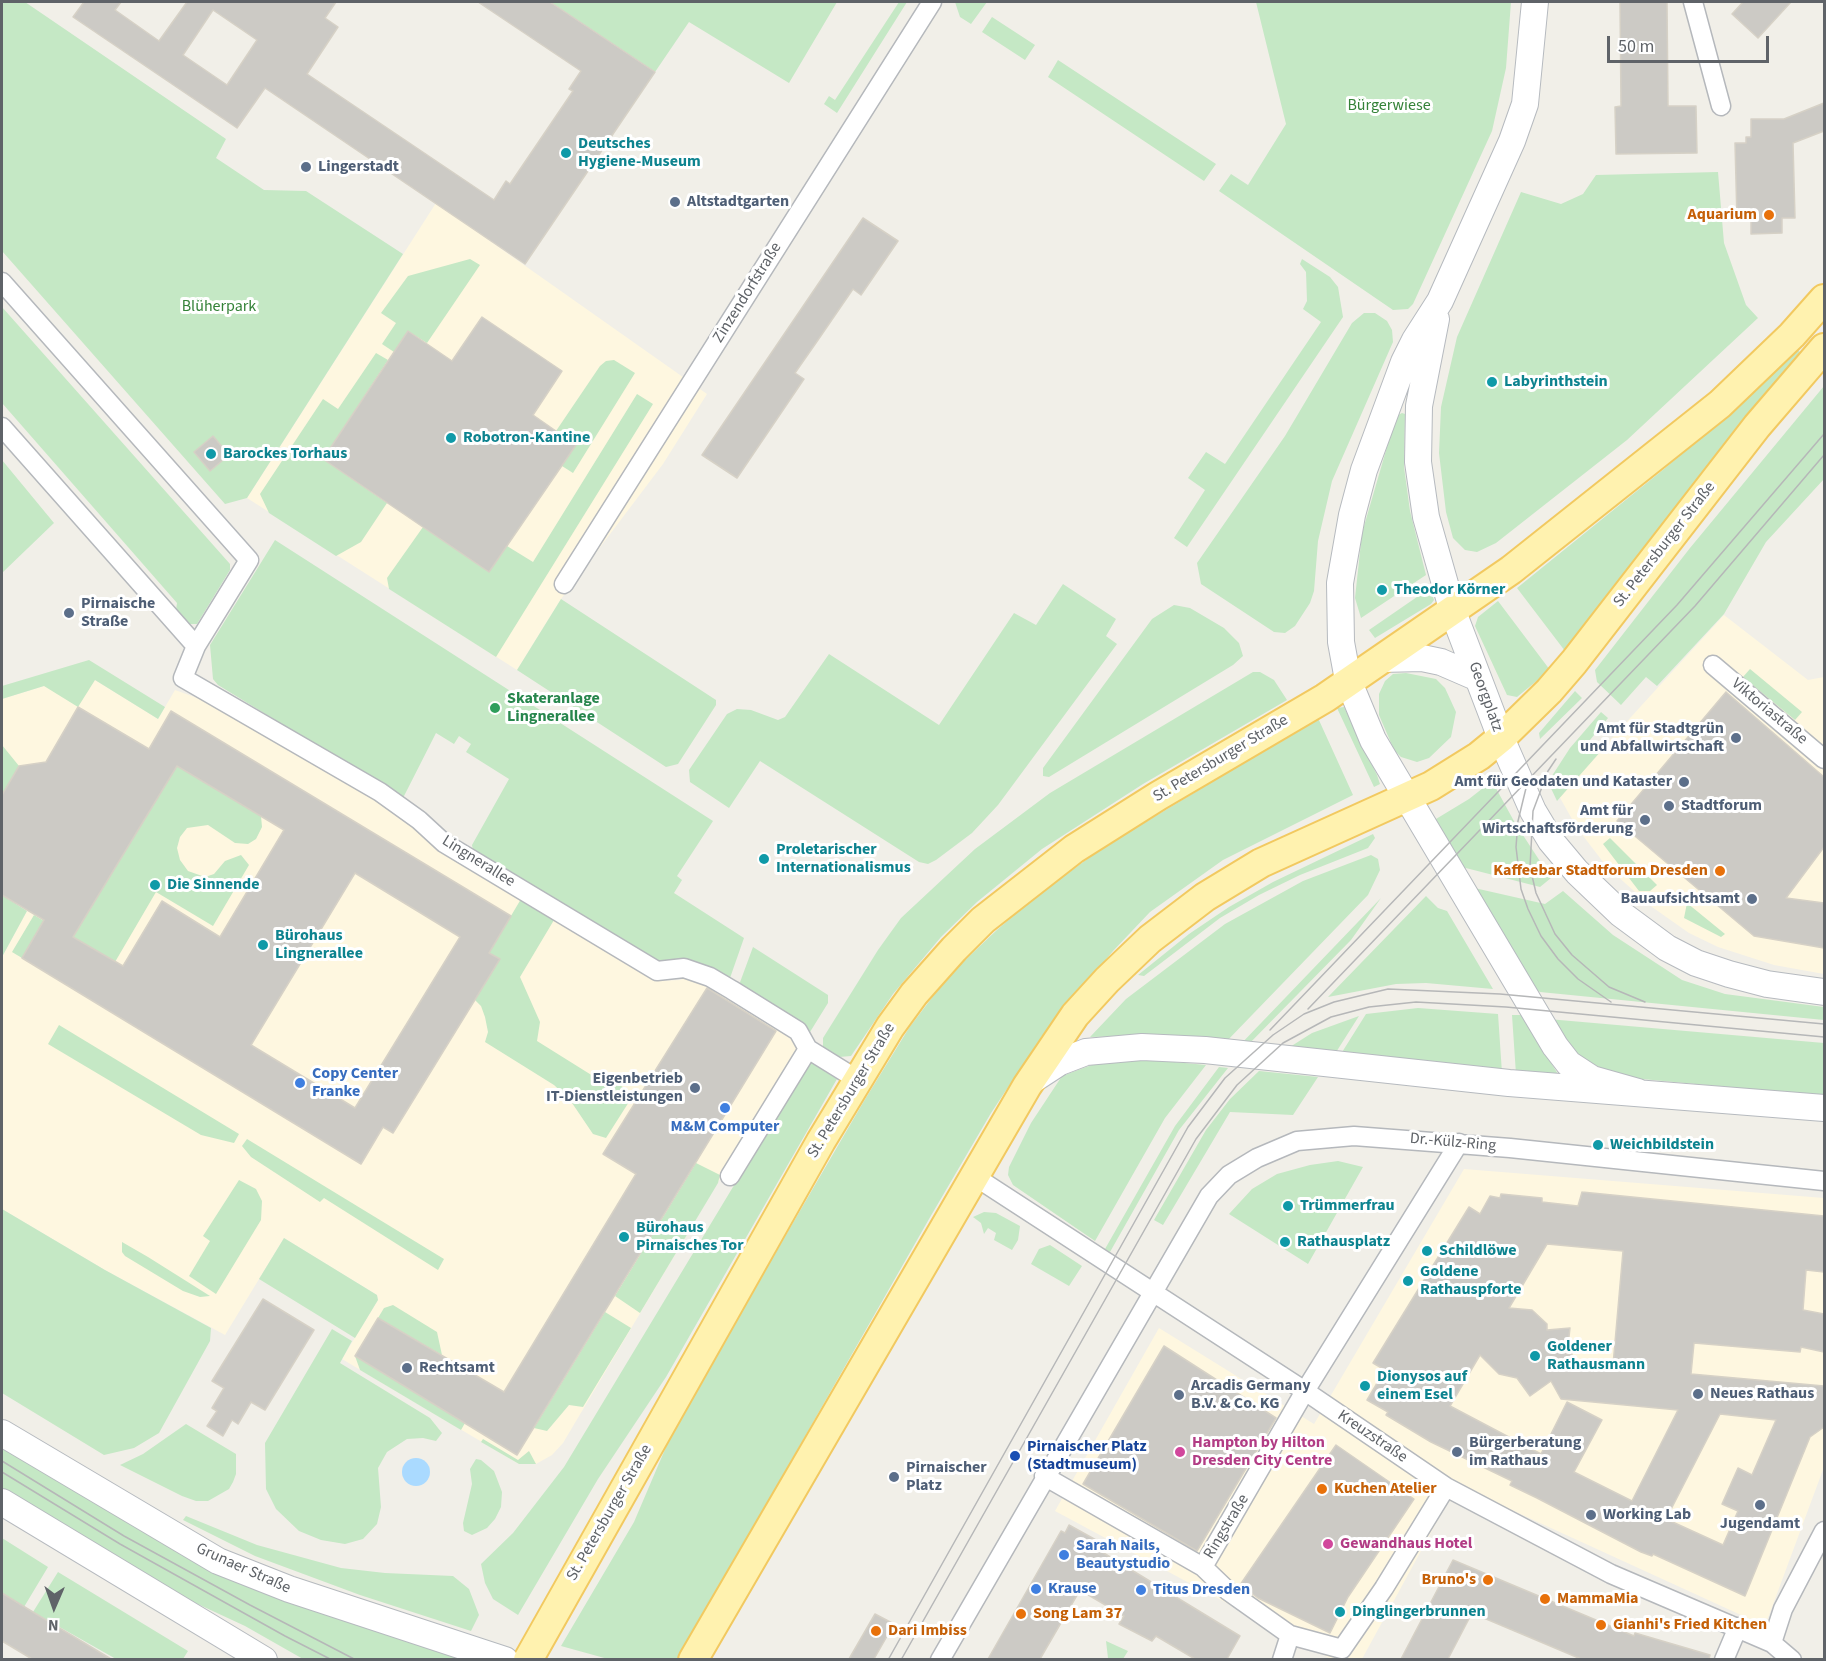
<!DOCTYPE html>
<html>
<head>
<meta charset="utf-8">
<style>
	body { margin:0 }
	#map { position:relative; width:1826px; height:1661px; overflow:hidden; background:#f1efe8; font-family:"Source Sans 3",sans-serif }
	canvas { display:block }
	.frame { position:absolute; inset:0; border:3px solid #5f6368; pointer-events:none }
	.north { position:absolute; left:24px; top:1577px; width:60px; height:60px; -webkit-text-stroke:4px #fff; paint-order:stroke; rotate:182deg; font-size:16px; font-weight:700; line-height:24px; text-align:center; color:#5f6368 }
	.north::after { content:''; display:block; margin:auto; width:21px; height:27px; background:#5f6368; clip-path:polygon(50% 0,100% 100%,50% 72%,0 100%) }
	.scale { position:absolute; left:1607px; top:36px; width:162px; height:27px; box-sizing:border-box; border:3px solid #5f6368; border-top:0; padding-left:8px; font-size:18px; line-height:21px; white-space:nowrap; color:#5f6368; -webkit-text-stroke:4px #fff; paint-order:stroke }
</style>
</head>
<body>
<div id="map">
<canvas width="1826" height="1661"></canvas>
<div class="frame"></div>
<div class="north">N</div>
<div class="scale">50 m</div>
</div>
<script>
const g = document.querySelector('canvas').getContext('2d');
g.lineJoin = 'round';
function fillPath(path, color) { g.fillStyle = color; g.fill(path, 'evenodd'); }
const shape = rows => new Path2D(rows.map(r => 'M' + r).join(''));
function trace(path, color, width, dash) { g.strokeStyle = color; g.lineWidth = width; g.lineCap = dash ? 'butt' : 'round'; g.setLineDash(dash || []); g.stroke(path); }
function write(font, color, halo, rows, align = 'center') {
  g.font = font + ' "Source Sans 3",sans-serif'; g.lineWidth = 6; g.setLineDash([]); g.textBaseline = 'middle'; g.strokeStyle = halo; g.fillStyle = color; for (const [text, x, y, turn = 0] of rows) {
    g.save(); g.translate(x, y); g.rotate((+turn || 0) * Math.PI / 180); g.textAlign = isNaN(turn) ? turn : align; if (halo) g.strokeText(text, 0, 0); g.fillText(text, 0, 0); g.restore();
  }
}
fillPath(shape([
	[436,203,707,394,663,464,561,599,517,670,247,498],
	[1724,615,1808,680,1824,677,1824,974,1774,965,1718,947,1689,933,1652,907,1607,867,1577,828,1559,796],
	[95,680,158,719,175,690,211,703,376,801,433,843,655,981,681,980,684,976,694,978,800,1044,563,1443,552,1455,536,1464,519,1464,342,1359,378,1300,377,1295,284,1238,225,1335,105,1270,2,1209,2,957,27,911,2,895,2,699,44,686],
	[1464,1169,1824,1198,1824,1467,1765,1626,1457,1485,1362,1659,1331,1659,1055,1511,1159,1328,1314,1424]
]), '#fef7e0');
fillPath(shape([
	[2,2,25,2,226,139,216,158,264,190,306,191,403,254,247,498,225,504,2,251],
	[550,2,837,2,789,83,689,22,655,72],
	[899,2,907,2,837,113,824,104,829,96,835,100],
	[955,2,987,2,971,24,960,17],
	[1256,2,1511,2,1506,68,1492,131,1413,304,1408,309,1393,310,1219,191,1231,174,1248,185,1286,124],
	[992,17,1035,45,1025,60,982,32],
	[1058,60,1216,164,1204,181,1048,77],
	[1718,172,1724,243,1746,305,1758,318,1627,440,1496,543,1477,552,1465,550,1453,538,1446,512,1439,453,1441,407,1457,337,1521,192,1561,204,1583,194,1596,175],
	[470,259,480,265,427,343,408,331,394,352,382,344,396,323,381,313,408,276],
	[1302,259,1330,277,1338,287,1343,317,1187,547,1174,538,1205,490,1188,478,1206,452,1225,464,1321,322,1303,309,1307,301,1306,272,1300,264],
	[2,307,230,564,230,570,197,624,188,624,176,610,177,603,2,403],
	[1364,313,1375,313,1387,321,1392,330,1393,342,1332,481,1318,541,1314,591,1310,603,1295,626,1285,633,1274,632,1201,584,1197,563,1285,436,1352,323],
	[1795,347,1804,356,1661,525,1565,651,1517,588,1664,469,1727,414],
	[376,353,388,360,323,459,387,503,361,542,336,556,269,513,260,494,323,399,338,409],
	[614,360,635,373,573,473,562,466,556,431,600,366,606,361],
	[1824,386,1824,479,1766,542,1724,614,1657,686,1646,677,1621,705,1597,682,1595,670,1690,548],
	[637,394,653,404,496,657,389,589,387,578,423,527,489,572,507,546,533,562],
	[1402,413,1405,414,1404,467,1410,511,1426,575,1361,618,1355,598,1362,533,1396,416],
	[2,460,54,523,2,573],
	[275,540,713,821,677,876,682,880,674,893,744,938,730,978,708,966,683,961,660,963,473,851,472,845,509,779,466,752,471,744,459,736,454,744,436,733,403,798,218,685,213,679,210,645],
	[1063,584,1116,619,1106,636,1117,644,998,805,972,833,936,860,928,864,919,862,760,761,729,808,690,782,689,770,727,714,737,709,751,710,778,720,785,717,829,654,939,725,1014,613,1036,625],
	[1430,588,1434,600,1431,604,1375,638,1369,630],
	[561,599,716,700,716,705,678,764,666,767,517,670],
	[1498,601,1550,670,1517,697,1507,695,1475,626,1478,617],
	[1174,605,1190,608,1224,628,1239,643,1243,656,1233,665,1049,777,1043,776,1043,768,1152,619],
	[89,660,165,707,158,719,95,680,78,707,44,686,2,699,2,686],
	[1750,669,1802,712,1795,720,1743,677],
	[1253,672,1260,672,1274,680,1287,700,1143,784,1042,849,977,902,941,937,893,994,851,1056,839,1057,823,1049,823,1038,878,950,901,918,975,849,1050,793],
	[1406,673,1436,679,1445,688,1456,712,1451,737,1429,758,1417,762,1401,757,1394,750,1379,715,1379,694,1385,681,1393,674],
	[1575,691,1582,698,1540,739,1539,733],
	[1344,707,1377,775,1380,784,1374,787,1337,708],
	[1601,712,1608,718,1590,740,1602,750,1557,801,1548,782,1570,748],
	[1318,718,1353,795,1223,860,1150,912,1113,951,1042,1036,991,1113,929,1219,678,1659,608,1659,561,1646,634,1522,669,1440,702,1379,864,1101,909,1028,934,995,962,963,998,929,1034,898,1101,849],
	[2,745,19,766,2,795],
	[177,766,261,816,262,827,256,839,248,844,235,843,208,825,187,828,180,837,177,848,180,860,188,871,205,877,214,874,225,861,241,855,249,865,213,926,156,892,115,962,73,937],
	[1492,781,1515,823,1551,878,1540,887,1458,866,1431,822,1469,799],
	[1373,834,1375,838,1368,848,1300,875,1259,895,1220,918,1144,976,1138,975,1189,934,1229,907,1273,882],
	[1610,838,1657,885,1650,891,1639,891,1603,844],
	[1371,855,1378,859,1380,870,1368,895,1224,1044,1137,1036,1090,1037,1126,999,1225,924,1303,881],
	[1470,887,1545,904,1563,891,1613,935,1682,980,1725,994,1824,1007,1824,1020,1540,992,1535,989],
	[2,895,27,911,2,957],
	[1426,896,1438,908,1447,911,1493,989,1426,983,1396,984,1328,997],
	[1381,898,1351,940,1245,1048,1238,1047],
	[521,899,554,920,520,977,540,1022,537,1041,609,1086,613,1081,634,1094,606,1138,593,1134,570,1100,554,1085,485,1042,488,1032,485,1017,481,1006,475,1000,499,960,489,953],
	[1687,903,1725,934,1721,937,1684,918],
	[34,915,44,921,22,958,12,952],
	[753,947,828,995,828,1003,810,1032,739,985],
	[1418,1008,1498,1014,1502,1073,1339,1057,1366,1014],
	[1512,1015,1521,1015,1558,1074,1516,1074],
	[1359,1016,1333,1057,1282,1052,1312,1033],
	[1548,1019,1824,1043,1824,1096,1642,1079,1610,1073,1580,1057],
	[59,1025,239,1134,234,1143,201,1135,48,1044],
	[1143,1059,1206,1065,1165,1118,1095,1241,1013,1185,1008,1175,1009,1167,1031,1123,1062,1076,1105,1060],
	[809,1061,837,1079,666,1377,598,1479,518,1615,493,1599,485,1583,481,1564,513,1533,564,1467],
	[1219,1067,1228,1068,1179,1130,1110,1252,1105,1249,1175,1126],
	[1259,1071,1318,1077,1293,1115,1230,1112,1163,1225,1154,1220,1206,1130,1230,1099],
	[247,1139,444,1259,438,1270,324,1198,320,1202,251,1157,242,1146],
	[1338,1161,1363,1167,1308,1264,1229,1214,1252,1189,1277,1174,1310,1165],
	[696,1163,720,1175,718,1183,640,1313,615,1296],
	[239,1180,256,1189,262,1201,261,1220,216,1294,189,1276,210,1241,203,1236],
	[2,1209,105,1270,211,1328,210,1341,159,1433,134,1448,104,1455,2,1393],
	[984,1212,996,1213,1020,1226,1018,1240,1012,1250,994,1240,996,1233,988,1228,984,1234,981,1223,973,1217],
	[284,1238,377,1295,378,1300,355,1338,259,1279],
	[122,1242,148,1257,210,1296,200,1297,183,1291,125,1256,122,1252],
	[1050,1245,1082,1266,1069,1286,1031,1264,1039,1249],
	[393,1305,437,1332,442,1355,378,1318,384,1308],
	[605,1312,631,1328,583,1407,569,1405,547,1431,534,1428],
	[332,1329,352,1341,340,1363,430,1418,442,1433,436,1441,423,1438,407,1439,387,1452,378,1468,381,1507,377,1524,363,1539,345,1544,321,1540,299,1531,276,1509,266,1489,265,1443],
	[355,1356,465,1423,461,1430,360,1370],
	[186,1424,236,1454,236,1474,233,1482,229,1489,208,1501,196,1501,182,1496,120,1465,143,1454],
	[483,1439,518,1460,529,1451,536,1464,519,1464,481,1442],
	[2,1446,297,1605,464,1659,303,1659,245,1626,161,1587,2,1491],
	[476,1459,481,1460,494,1471,502,1492,501,1507,495,1519,487,1528,472,1535,464,1531,463,1523,472,1484,470,1469],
	[186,1516,257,1545,341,1568,385,1573,453,1576,469,1589,479,1615,471,1631,360,1595,255,1556,183,1520],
	[2,1538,48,1567,24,1607,2,1593],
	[58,1572,188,1651,183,1659,116,1659,33,1612],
	[1106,1641,1128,1651,1123,1659,1098,1659,1108,1658]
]), '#c5e8c5');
fillPath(shape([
	'402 1472a14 14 0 1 1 28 0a14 14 0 1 1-28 0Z'
]), '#aadaff');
const building = shape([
	[84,2,121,2,115,10,159,41,187,2,336,2,325,18,338,27,307,74,494,200,506,181,510,184,573,91,569,89,581,71,478,2,550,2,655,72,525,264,265,88,237,128,73,17,84,2],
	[213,10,257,40,227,85,183,55,213,10],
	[1620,2,1667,2,1668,106,1696,106,1697,153,1616,154,1615,107,1621,106,1620,2],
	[1743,2,1791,2,1758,38,1732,14,1743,2],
	[1824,103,1824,131,1793,143,1795,218,1782,218,1782,233,1751,234,1751,219,1737,220,1735,143,1746,143,1746,137,1751,137,1751,119,1784,119,1824,103],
	[863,218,898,241,861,295,853,289,818,340,795,373,804,379,737,478,702,455,863,218],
	[482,317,562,371,533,415,576,445,489,572,323,459,408,331,452,361,482,317],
	[213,436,229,455,210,471,194,452,213,436],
	[1726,692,1824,777,1824,847,1786,898,1824,903,1824,948,1754,936,1617,821,1726,692],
	[78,707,149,749,171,711,511,916,489,953,500,959,393,1133,383,1127,361,1164,22,958,44,920,2,895,2,795,19,766,46,762,78,707],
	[177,766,284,830,220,937,162,901,123,966,73,937,177,766],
	[355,873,460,937,355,1108,251,1045,355,873],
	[707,988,776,1031,517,1455,355,1356,378,1318,504,1392,636,1174,603,1154,707,988],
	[1582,1192,1824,1216,1824,1272,1806,1270,1803,1310,1824,1314,1824,1352,1801,1347,1800,1352,1694,1343,1691,1374,1824,1386,1824,1427,1810,1437,1745,1596,1653,1554,1652,1556,1641,1552,1537,1498,1510,1485,1512,1481,1431,1442,1386,1415,1388,1412,1367,1400,1385,1370,1373,1363,1469,1207,1480,1214,1490,1196,1500,1198,1501,1194,1542,1198,1542,1202,1578,1206,1582,1192],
	[1547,1244,1623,1251,1613,1365,1571,1362,1572,1354,1567,1354,1570,1328,1547,1330,1547,1324,1532,1310,1509,1308,1547,1244],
	[1480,1355,1499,1374,1517,1378,1530,1396,1551,1381,1561,1399,1678,1410,1632,1501,1574,1472,1602,1420,1567,1402,1541,1454,1450,1406,1480,1355],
	[1720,1414,1776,1420,1752,1475,1738,1468,1722,1504,1738,1511,1723,1545,1666,1519,1720,1414],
	[263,1299,314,1330,265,1410,251,1402,238,1424,232,1420,223,1436,207,1426,217,1411,212,1408,224,1388,212,1381,263,1299],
	[1164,1346,1276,1418,1197,1551,1083,1484,1164,1346],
	[1336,1445,1414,1499,1348,1597,1330,1633,1258,1598,1240,1585,1336,1445],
	[1069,1525,1105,1545,1102,1552,1240,1636,1227,1659,1195,1659,1156,1636,1152,1641,1119,1624,1124,1616,1080,1590,1040,1659,988,1659,1061,1531,1065,1533,1069,1525],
	[1453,1560,1634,1636,1635,1633,1710,1655,1709,1659,1581,1659,1472,1613,1448,1659,1401,1659,1453,1560],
	[2,1593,28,1609,111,1659,32,1659,2,1641,2,1593],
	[875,1614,894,1624,874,1659,849,1659,875,1614]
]);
fillPath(building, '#cccac5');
trace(building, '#d6d1c6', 1.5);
const street = shape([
	[1693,2,1721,106],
	[2,282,249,560,196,646,183,678,380,792,419,820,444,843,657,971,684,968,710,977,732,990,798,1031,808,1049,858,1080],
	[2,427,196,646],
	[564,584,932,2],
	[1713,665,1824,759],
	[730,1176,808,1049],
	[974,1176,1305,1391,1446,1487,1611,1574,1772,1643,1792,1660],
	[1044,1476,1203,1567,1228,1591,1290,1635],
	[1203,1567,1305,1391,1459,1143],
	[1772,1643,1783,1609,1824,1531],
	[940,1660,1209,1196,1229,1175,1257,1158,1297,1141,1354,1136,1510,1148,1824,1181],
	[1282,1660,1290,1635,1342,1649,1384,1588,1446,1487],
	[1724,1660,1738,1627]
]);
const secondary = shape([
	[1535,2,1525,104,1512,141,1440,301,1415,340,1404,362,1364,470,1352,515,1340,583,1341,642,1348,680,1373,740,1555,1046,1569,1064,1592,1079,1638,1092],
	[1436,319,1419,406,1418,462,1426,517,1453,612,1501,738,1533,811,1551,841,1577,872,1621,914,1667,948,1696,963,1729,974,1767,984,1824,992],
	[1381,659,1422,658,1441,662,1478,678],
	[1031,1081,1060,1062,1086,1052,1142,1047,1205,1050,1509,1083,1824,1108],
	[2,1433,218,1561,289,1589,505,1660],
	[2,1502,264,1660]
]);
const primary = shape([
	[528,1660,821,1141,890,1027,914,994,954,949,983,920,1074,849,1158,796,1325,698,1511,570,1720,404,1792,335,1824,299],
	[693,1660,1027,1086,1075,1015,1107,980,1150,939,1205,897,1261,863,1431,786,1479,756,1501,738,1549,691,1574,662,1757,426,1824,348]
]);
trace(street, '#b5b8bc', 21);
trace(secondary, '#b6babf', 28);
trace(primary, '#f2c960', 32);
trace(street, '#fff', 18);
trace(secondary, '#fff', 26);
trace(primary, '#fff2af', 28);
trace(shape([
	[1556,759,1548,771,1533,811,1530,867,1536,893,1555,934,1572,955,1609,987,1645,1002],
	[1527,784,1518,821,1516,847,1521,889,1528,909,1541,936,1558,959,1578,979,1611,1002],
	[1308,1009,1695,606,1824,455],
	[1270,1030,1677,605,1824,434],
	[2,1461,124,1536,250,1605,356,1660],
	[2,1472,120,1544,285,1636,332,1660],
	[888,1660,1188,1127,1225,1078,1273,1035,1304,1014,1334,1002,1388,989,1500,994,1824,1024],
	[901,1660,1196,1139,1237,1085,1283,1043,1331,1017,1369,1007,1416,1002,1506,1007,1824,1037]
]), '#b6b7b8', 1.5);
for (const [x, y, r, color] of [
	[566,153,6,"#0f9aa8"],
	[306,167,6,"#5c6f8a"],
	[675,202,6,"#5c6f8a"],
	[1769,215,6,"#e8710a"],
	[1492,382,6,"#0f9aa8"],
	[451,438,6,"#0f9aa8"],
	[211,454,6,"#0f9aa8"],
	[1382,590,6,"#0f9aa8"],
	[69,613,6,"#5c6f8a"],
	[495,708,6,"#2e9e5b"],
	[1736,738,6,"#5c6f8a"],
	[1684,782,6,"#5c6f8a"],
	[1669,806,6,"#5c6f8a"],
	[1645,820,6,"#5c6f8a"],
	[764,859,6,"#0f9aa8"],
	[1720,871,6,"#e8710a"],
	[155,885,6,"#0f9aa8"],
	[1752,899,6,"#5c6f8a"],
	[263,945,6,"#0f9aa8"],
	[300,1083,6,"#3f7fe0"],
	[695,1088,6,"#5c6f8a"],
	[725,1108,6,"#3f7fe0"],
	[1598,1145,6,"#0f9aa8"],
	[1288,1206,6,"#0f9aa8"],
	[624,1237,6,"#0f9aa8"],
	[1285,1242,6,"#0f9aa8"],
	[1427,1251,6,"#0f9aa8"],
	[1408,1281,6,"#0f9aa8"],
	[1535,1356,6,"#0f9aa8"],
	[407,1368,6,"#5c6f8a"],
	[1365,1386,6,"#0f9aa8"],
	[1698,1394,6,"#5c6f8a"],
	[1179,1395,6,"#5c6f8a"],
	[1180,1452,6,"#d1479c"],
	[1457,1452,6,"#5c6f8a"],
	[1015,1456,6,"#1a4fb4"],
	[894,1477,6,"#5c6f8a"],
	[1322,1489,6,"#e8710a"],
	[1760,1505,6,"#5c6f8a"],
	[1591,1515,6,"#5c6f8a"],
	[1328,1544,6,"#d1479c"],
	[1064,1555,6,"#3f7fe0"],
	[1488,1580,6,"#e8710a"],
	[1036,1589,6,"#3f7fe0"],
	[1141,1590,6,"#3f7fe0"],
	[1545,1599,6,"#e8710a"],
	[1340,1612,6,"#0f9aa8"],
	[1021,1614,6,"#e8710a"],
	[1601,1625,6,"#e8710a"],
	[876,1631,6,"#e8710a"]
]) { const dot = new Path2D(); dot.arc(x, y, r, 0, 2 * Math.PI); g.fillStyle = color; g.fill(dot); trace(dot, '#fff', 2); }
write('16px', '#348238', '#fff', [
	["Bürgerwiese",1389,106],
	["Blüherpark",219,307]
]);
write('bold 16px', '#0d838f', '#fff', [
	["Deutsches",578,144],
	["Hygiene-Museum",578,162],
	["Labyrinthstein",1504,382],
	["Robotron-Kantine",463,438],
	["Barockes Torhaus",223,454],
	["Theodor Körner",1394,590],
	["Proletarischer",776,850],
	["Internationalismus",776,868],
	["Die Sinnende",167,885],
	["Bürohaus",275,936],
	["Lingnerallee",275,954],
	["Weichbildstein",1610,1145],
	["Trümmerfrau",1300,1206],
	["Bürohaus",636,1228],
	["Pirnaisches Tor",636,1246],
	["Rathausplatz",1297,1242],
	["Schildlöwe",1439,1251],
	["Goldene",1420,1272],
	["Rathauspforte",1420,1290],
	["Goldener",1547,1347],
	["Rathausmann",1547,1365],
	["Dionysos auf",1377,1377],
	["einem Esel",1377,1395],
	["Dinglingerbrunnen",1352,1612]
], 'left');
write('bold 16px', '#4e5e75', '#fff', [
	["Lingerstadt",318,167],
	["Altstadtgarten",687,202],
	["Pirnaische",81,604],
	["Straße",81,622],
	["Amt für Stadtgrün",1724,729,"right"],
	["und Abfallwirtschaft",1724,747,"right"],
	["Amt für Geodaten und Kataster",1672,782,"right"],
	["Stadtforum",1681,806],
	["Amt für",1633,811,"right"],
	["Wirtschaftsförderung",1633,829,"right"],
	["Bauaufsichtsamt",1740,899,"right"],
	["Eigenbetrieb",683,1079,"right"],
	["IT-Dienstleistungen",683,1097,"right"],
	["Rechtsamt",419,1368],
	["Arcadis Germany",1191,1386],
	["B.V. & Co. KG",1191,1404],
	["Neues Rathaus",1710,1394],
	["Bürgerberatung",1469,1443],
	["im Rathaus",1469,1461],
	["Pirnaischer",906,1468],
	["Platz",906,1486],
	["Working Lab",1603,1515],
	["Jugendamt",1760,1524,"center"]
], 'left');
write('bold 16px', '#c56008', '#fff', [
	["Aquarium",1757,215,"right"],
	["Kaffeebar Stadtforum Dresden",1708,871,"right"],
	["Kuchen Atelier",1334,1489],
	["Bruno's",1476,1580,"right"],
	["MammaMia",1557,1599],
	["Song Lam 37",1033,1614],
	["Gianhi's Fried Kitchen",1613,1625],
	["Dari Imbiss",888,1631]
], 'left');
write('16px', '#5f6368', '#fff', [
	["Zinzendorfstraße",748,293,-58],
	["St. Petersburger Straße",1665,545,-52],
	["Georgplatz",1485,697,70],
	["Viktoriastraße",1769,712,40],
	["St. Petersburger Straße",1221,759,-31],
	["Lingnerallee",478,862,32],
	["St. Petersburger Straße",852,1091,-59],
	["Dr.-Külz-Ring",1453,1143,5],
	["Kreuzstraße",1372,1437,34],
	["St. Petersburger Straße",610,1513,-60],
	["Ringstraße",1227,1527,-59],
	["Grunaer Straße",243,1569,24]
]);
write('bold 16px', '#27864d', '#fff', [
	["Skateranlage",507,699],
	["Lingnerallee",507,717]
], 'left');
write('bold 16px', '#366cbe', '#fff', [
	["Copy Center",312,1074],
	["Franke",312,1092],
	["M&M Computer",725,1127,"center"],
	["Sarah Nails,",1076,1546],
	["Beautystudio",1076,1564],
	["Krause",1048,1589],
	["Titus Dresden",1153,1590]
], 'left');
write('bold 16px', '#b23c85', '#fff', [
	["Hampton by Hilton",1192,1443],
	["Dresden City Centre",1192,1461],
	["Gewandhaus Hotel",1340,1544]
], 'left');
write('bold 16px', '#164399', '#fff', [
	["Pirnaischer Platz",1027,1447],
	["(Stadtmuseum)",1027,1465]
], 'left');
</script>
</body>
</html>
